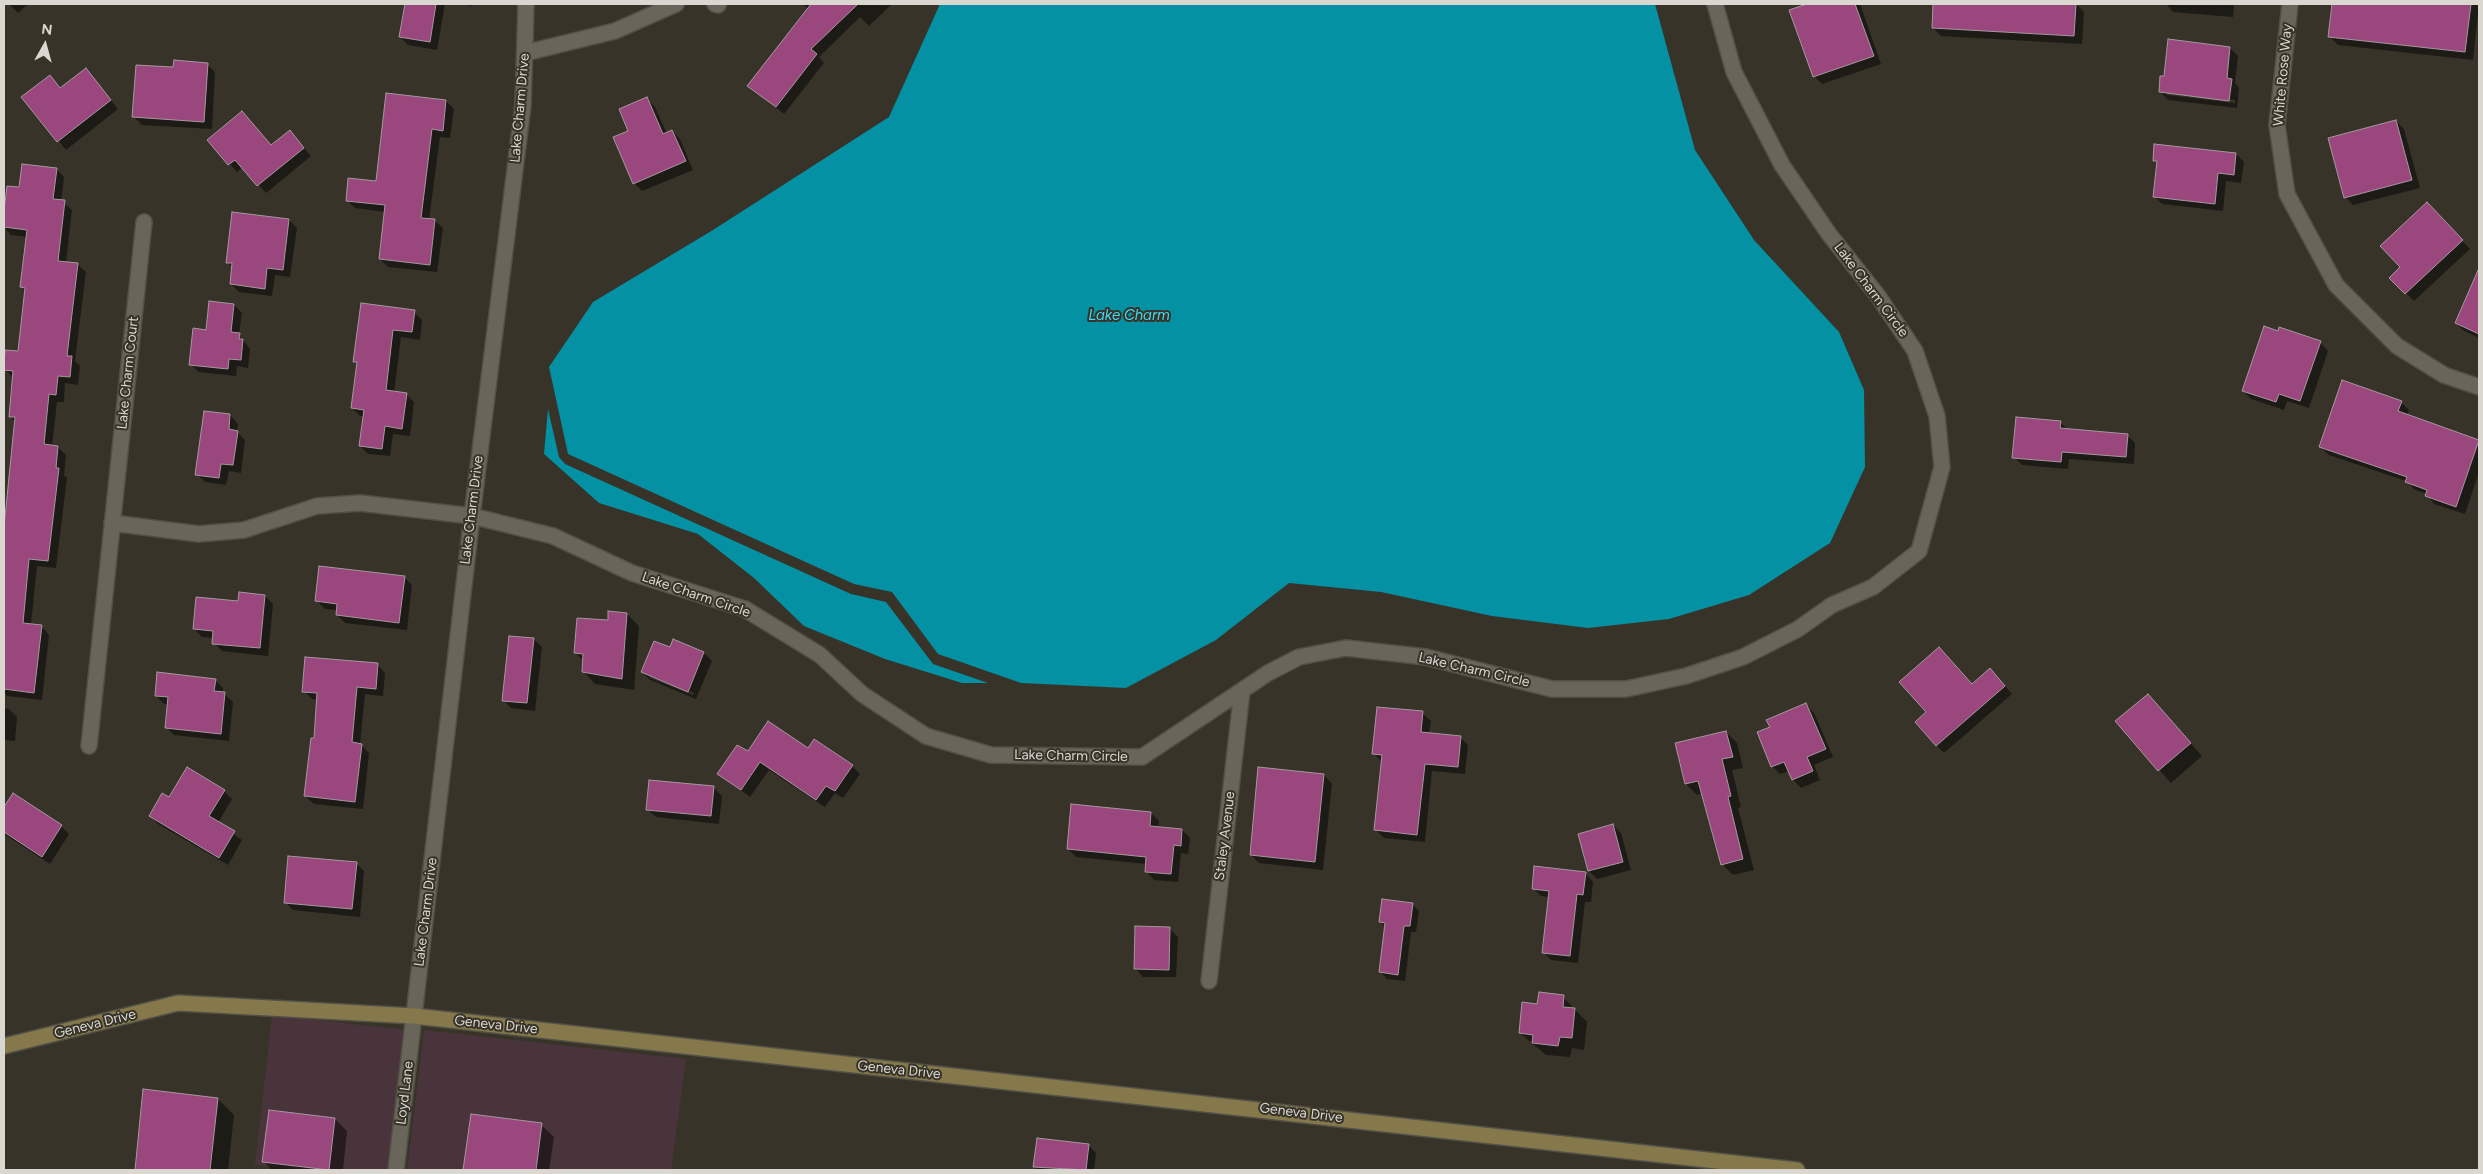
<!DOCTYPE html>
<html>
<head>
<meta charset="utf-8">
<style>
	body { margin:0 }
	#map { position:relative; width:2483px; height:1174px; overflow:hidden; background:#373329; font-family:Figtree,sans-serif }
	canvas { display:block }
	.frame { position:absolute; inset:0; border:5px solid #d9d7d0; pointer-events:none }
	.north { position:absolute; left:20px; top:20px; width:50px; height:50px; -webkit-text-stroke:4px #373329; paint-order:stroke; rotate:7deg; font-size:14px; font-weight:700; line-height:20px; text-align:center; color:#d9d7d0 }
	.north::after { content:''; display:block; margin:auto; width:18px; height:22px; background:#d9d7d0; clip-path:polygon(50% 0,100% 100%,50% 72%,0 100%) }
</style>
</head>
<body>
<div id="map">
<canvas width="2483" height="1174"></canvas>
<div class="frame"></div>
<div class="north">N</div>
</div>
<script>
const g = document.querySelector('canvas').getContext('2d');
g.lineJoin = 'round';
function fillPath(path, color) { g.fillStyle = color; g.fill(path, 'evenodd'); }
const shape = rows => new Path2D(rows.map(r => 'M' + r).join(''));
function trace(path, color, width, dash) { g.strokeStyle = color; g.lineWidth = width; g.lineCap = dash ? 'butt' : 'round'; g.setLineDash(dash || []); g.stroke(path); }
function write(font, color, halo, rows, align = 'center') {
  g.font = font + ' Figtree,sans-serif'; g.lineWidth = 4; g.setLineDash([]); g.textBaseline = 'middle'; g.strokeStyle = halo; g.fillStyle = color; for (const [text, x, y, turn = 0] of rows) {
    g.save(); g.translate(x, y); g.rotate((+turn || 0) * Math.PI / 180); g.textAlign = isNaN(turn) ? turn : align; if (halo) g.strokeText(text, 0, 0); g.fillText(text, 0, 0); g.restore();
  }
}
fillPath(shape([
	[272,1015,407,1030,390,1170,303,1170,255,1165],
	[424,1030,686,1059,671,1170,407,1170]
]), '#48343a');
fillPath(shape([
	[940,4,1655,4,1695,150,1754,240,1839,332,1864,390,1865,467,1830,543,1749,595,1669,619,1588,628,1492,616,1381,592,1289,583,1216,640,1126,688,1021,683,938,654,892,592,854,584,568,454,549,367,593,302,713,230,889,117],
	[548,409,559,457,565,464,851,594,886,602,933,664,988,683,962,683,885,659,804,626,754,578,698,534,599,503,544,454]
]), '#0491a3');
fillPath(shape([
	[9,4,28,4,18,13],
	[406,4,445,4,437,50,408,45,400,37],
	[458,4,473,4,472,6],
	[803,4,891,5,869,26,860,17,819,57,824,63,784,114,749,86,808,9],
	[1811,4,1860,4,1881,64,1822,84,1814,76,1791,11],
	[1934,4,2076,4,2084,12,2082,44,1941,36,1933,28],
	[2166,4,2234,4,2233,17,2173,12],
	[2333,4,2479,4,2473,60,2338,45,2330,37],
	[2230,48,2238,56,2235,83,2239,88,2237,108,2168,100,2160,92],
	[2167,92,2235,100,2235,103,2167,95],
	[207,64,215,72,212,129,142,125,134,117,175,68],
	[86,70,118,109,66,150,23,97,49,77,61,89],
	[647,99,655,107,667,134,672,131,680,139,693,170,642,191,634,183,630,132],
	[446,101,454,109,450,138,440,137,429,220,434,220,443,228,437,272,388,267,380,259,385,212,355,208,347,200,377,183],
	[2396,121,2404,129,2420,188,2353,205,2345,197],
	[290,132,311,156,266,193,243,167,237,172,209,140,272,146],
	[2236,154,2244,162,2241,183,2226,181,2223,211,2162,204,2154,196,2158,164,2154,160],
	[56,169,64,177,61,201,72,210,66,263,77,264,86,272,75,361,80,366,78,385,65,383,64,402,57,402,52,446,58,447,66,455,64,475,67,478,56,568,37,566,31,625,41,626,49,635,42,700,7,696,4,693,4,534,15,422,10,416,13,378,5,369,19,353,26,292,21,287,27,237,11,235,4,227,4,221,8,187,20,189],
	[2427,204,2470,249,2414,301,2391,278,2402,267],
	[289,220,297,228,290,277,275,275,272,296,239,292,231,284,233,268,227,262],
	[2479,271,2479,338,2464,331,2456,323],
	[234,305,242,313,239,335,250,349,248,368,237,366,236,376,199,372,190,364,207,331],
	[414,312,422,320,420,340,401,337,394,393,406,394,414,402,410,436,393,434,390,456,368,454,360,446,364,416,360,416,352,408,358,365,354,362],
	[2320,342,2328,351,2309,408,2287,401,2284,410,2251,399,2243,391],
	[2401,402,2409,410,2407,416,2479,441,2479,472,2465,514,2434,504,2427,494,2415,490,2406,481,2329,455,2320,447],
	[230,415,238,424,237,432,245,440,241,473,229,471,226,485,205,482,197,474],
	[2060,422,2068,430,2127,435,2135,443,2134,464,2069,459,2068,469,2022,465,2014,457],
	[404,577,412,585,407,630,345,623,337,615,338,610,325,609,317,601],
	[265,596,273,604,268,656,222,651,214,643,214,638,202,637,194,629,240,602],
	[627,614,639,626,634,690,595,684,583,671,584,661,575,653,609,621],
	[534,639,542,647,535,711,511,708,503,700],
	[670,649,704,653,712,661,696,699,650,680,642,672],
	[650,675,694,693,693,695,650,678],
	[377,664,385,673,383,696,365,694,360,744,369,753,363,809,314,804,305,796,315,740,318,700,312,699,304,691],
	[1998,678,2012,694,1944,753,1936,745,1928,713,1972,686],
	[215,680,223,688,223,693,233,702,229,741,174,735,166,727,169,704,164,704,156,696],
	[2148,695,2202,756,2171,783,2117,722],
	[1806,705,1814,713,1833,757,1814,765,1820,780,1801,788,1793,780,1789,771,1780,774,1772,766,1771,728],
	[4,708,9,709,17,717,15,741,4,740],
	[1422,713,1431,721,1429,734,1460,737,1468,745,1465,774,1432,771,1425,842,1384,838,1376,830,1381,761,1373,753],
	[1726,732,1737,743,1743,768,1732,770,1741,807,1738,808,1754,870,1733,875,1722,864,1702,793,1697,795,1686,784],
	[748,753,852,766,860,774,843,798,835,793,825,807,769,770,750,797,719,774],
	[1324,775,1332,784,1323,870,1259,863,1251,855],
	[650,781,714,788,722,796,719,824,656,817,647,809],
	[224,791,232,799,218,823,242,840,228,865,158,824,150,816,170,798],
	[13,795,61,826,69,834,50,864,4,834,4,810],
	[1151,813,1159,821,1158,828,1182,830,1190,838,1188,854,1181,853,1178,882,1154,880,1146,871,1147,864,1076,857,1068,849],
	[1613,825,1621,833,1631,870,1597,879,1589,871],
	[356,863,364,871,360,917,293,910,285,902],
	[1585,873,1593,882,1591,902,1585,902,1578,963,1551,960,1543,952,1549,897,1541,896,1533,888],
	[1413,905,1419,911,1416,932,1411,932,1405,981,1387,979,1381,972,1386,928,1380,922],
	[1170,929,1178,937,1176,977,1143,977,1135,968],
	[1563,997,1587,1022,1584,1050,1572,1048,1570,1057,1546,1055,1520,1033,1538,1006],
	[144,1091,218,1099,234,1115,228,1170,136,1170],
	[472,1115,541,1125,554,1137,549,1170,464,1170],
	[335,1119,347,1131,343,1170,272,1170,264,1162],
	[1088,1145,1096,1153,1094,1170,1038,1170,1035,1167]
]), '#0007');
const building = shape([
	[405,4,436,4,430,42,399,37,405,4],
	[811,4,858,4,811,49,817,54,776,107,747,86,811,4],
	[1807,4,1855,4,1874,56,1813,77,1789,10,1807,4],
	[1933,4,2076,4,2074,36,1932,28,1933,4],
	[2332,4,2471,4,2465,52,2328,37,2332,4],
	[2168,39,2230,47,2227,78,2232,79,2229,101,2159,92,2160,76,2164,76,2168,39],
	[174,60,208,63,204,122,132,117,136,65,173,67,174,60],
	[86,68,111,100,57,142,21,97,50,75,60,88,86,68],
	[386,93,446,100,443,131,432,129,421,218,435,219,430,265,379,259,385,205,346,201,348,178,376,181,386,93],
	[647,97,663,134,672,130,686,161,633,184,613,137,628,131,619,109,647,97],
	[242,111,271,145,290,130,304,148,257,186,235,160,228,165,207,140,242,111],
	[2396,120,2412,180,2344,198,2328,138,2396,120],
	[2154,144,2236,153,2234,175,2218,173,2215,204,2153,197,2157,161,2153,161,2154,144],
	[22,164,57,168,53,199,65,200,58,261,78,263,67,356,72,356,70,377,58,376,56,395,49,394,44,444,58,446,56,468,59,468,48,561,29,559,23,623,42,625,34,693,4,689,4,527,15,417,9,417,13,371,4,370,4,365,5,350,18,351,25,288,20,287,27,230,4,227,4,211,7,186,19,187,22,164],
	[2427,202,2463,240,2405,294,2389,278,2400,267,2380,246,2427,202],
	[232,212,289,219,283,270,267,268,265,289,230,284,232,263,226,263,232,212],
	[2479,268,2479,334,2455,323,2479,268],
	[209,301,234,304,231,332,240,333,239,339,243,339,241,360,229,359,228,369,189,365,193,328,206,330,209,301],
	[361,303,415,310,412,332,393,330,386,390,407,393,402,429,385,426,382,449,359,446,364,410,351,408,357,362,353,362,361,303],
	[2264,326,2278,331,2279,327,2321,341,2300,401,2279,394,2276,402,2242,391,2264,326],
	[2342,380,2402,401,2398,411,2479,440,2456,507,2425,496,2427,490,2405,482,2407,477,2319,447,2342,380],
	[204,411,230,414,229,429,238,431,233,465,221,464,219,478,195,475,204,411],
	[2016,417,2061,421,2060,428,2128,434,2126,457,2062,452,2061,462,2012,458,2016,417],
	[319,566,405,576,399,623,336,615,337,604,315,601,319,566],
	[239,592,265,595,260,648,212,644,213,631,193,629,196,597,238,601,239,592],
	[608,611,627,613,622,679,582,672,583,654,574,653,577,618,608,620,608,611],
	[509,636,534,638,527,703,502,701,509,636],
	[673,639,704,652,688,692,641,672,654,641,670,647,673,639],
	[1939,647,1972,684,1990,668,2005,686,1936,746,1915,722,1926,712,1899,682,1939,647],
	[305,657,378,663,376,689,357,687,352,742,362,744,355,802,304,796,311,738,314,738,317,693,302,692,305,657],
	[157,672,216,679,214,691,225,692,221,734,165,728,168,697,155,696,157,672],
	[2148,694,2191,743,2158,771,2115,721,2148,694],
	[1806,703,1826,749,1807,757,1813,771,1792,780,1784,762,1771,767,1757,732,1770,727,1766,720,1806,703],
	[1377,707,1423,711,1421,732,1461,736,1458,767,1425,764,1417,835,1374,830,1382,755,1372,754,1377,707],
	[768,721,808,748,814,739,853,765,835,791,826,786,816,800,760,762,741,790,717,774,737,745,748,751,768,721],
	[1726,731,1733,757,1722,759,1731,796,1728,797,1743,859,1721,865,1698,781,1685,784,1675,743,1726,731],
	[187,767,225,790,209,816,235,831,219,858,149,816,162,793,169,797,187,767],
	[1258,767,1324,774,1315,862,1250,855,1258,767],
	[649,780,714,786,711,816,646,810,649,780],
	[13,793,62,825,42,857,4,832,4,807,13,793],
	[1071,804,1151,812,1150,826,1182,829,1181,846,1174,845,1171,874,1145,872,1146,857,1067,849,1071,804],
	[1613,824,1623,862,1588,871,1578,834,1613,824],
	[288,856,357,862,352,909,284,903,288,856],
	[1534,866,1586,872,1583,895,1577,894,1570,956,1542,953,1549,891,1532,889,1534,866],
	[1382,899,1413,903,1410,926,1404,926,1398,975,1379,972,1385,923,1379,922,1382,899],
	[1135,926,1170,927,1169,970,1134,969,1135,926],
	[1539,992,1564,995,1563,1007,1575,1008,1572,1038,1560,1037,1558,1046,1532,1043,1533,1035,1519,1033,1522,1002,1537,1004,1539,992],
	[143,1089,218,1098,210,1170,135,1170,143,1089],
	[269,1110,335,1118,329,1170,262,1162,269,1110],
	[471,1114,542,1123,536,1170,463,1170,471,1114],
	[1037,1138,1089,1144,1086,1170,1033,1167,1037,1138]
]);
fillPath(building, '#9a477e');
trace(building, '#a5989f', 1);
const minor = shape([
	[715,4,718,5],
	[2290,4,2277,125,2287,194,2336,285,2397,346,2444,375,2479,387],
	[525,53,615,31,676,4],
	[112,523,199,534,244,530,317,506,360,503,472,516,553,536,632,573,745,609,820,655,862,694,926,736,991,755,1142,757,1268,673,1299,657,1346,648,1426,657,1552,689,1626,689,1686,676,1743,657,1798,629,1832,605,1873,587,1919,551,1942,467,1937,416,1915,351,1878,296,1829,234,1782,165,1734,72,1715,4],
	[89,746,144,222],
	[1209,981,1242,691],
	[396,1170,472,516,523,105,526,4]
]);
const major = shape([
	[4,1046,178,1003,414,1016,1797,1170]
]);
trace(minor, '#525046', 18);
trace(major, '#525046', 18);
trace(minor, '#6a655a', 15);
trace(major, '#85794b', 15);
write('14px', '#d9d7d0', '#373329', [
	["White Rose Way",2283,75,-85],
	["Lake Charm Drive",520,108,-85],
	["Lake Charm Circle",1871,290,53],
	["Lake Charm Court",128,373,-84],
	["Lake Charm Drive",472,510,-83],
	["Lake Charm Circle",696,595,19],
	["Lake Charm Circle",1474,670,13],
	["Lake Charm Circle",1071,756,1],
	["Staley Avenue",1225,836,-83],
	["Lake Charm Drive",426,912,-83],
	["Geneva Drive",95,1024,-14],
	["Geneva Drive",496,1025,6],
	["Geneva Drive",899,1070,6],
	["Loyd Lane",405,1093,-83],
	["Geneva Drive",1301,1113,7]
]);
write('italic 15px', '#41daf2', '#373329', [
	["Lake Charm",1129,316]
]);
</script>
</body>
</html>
